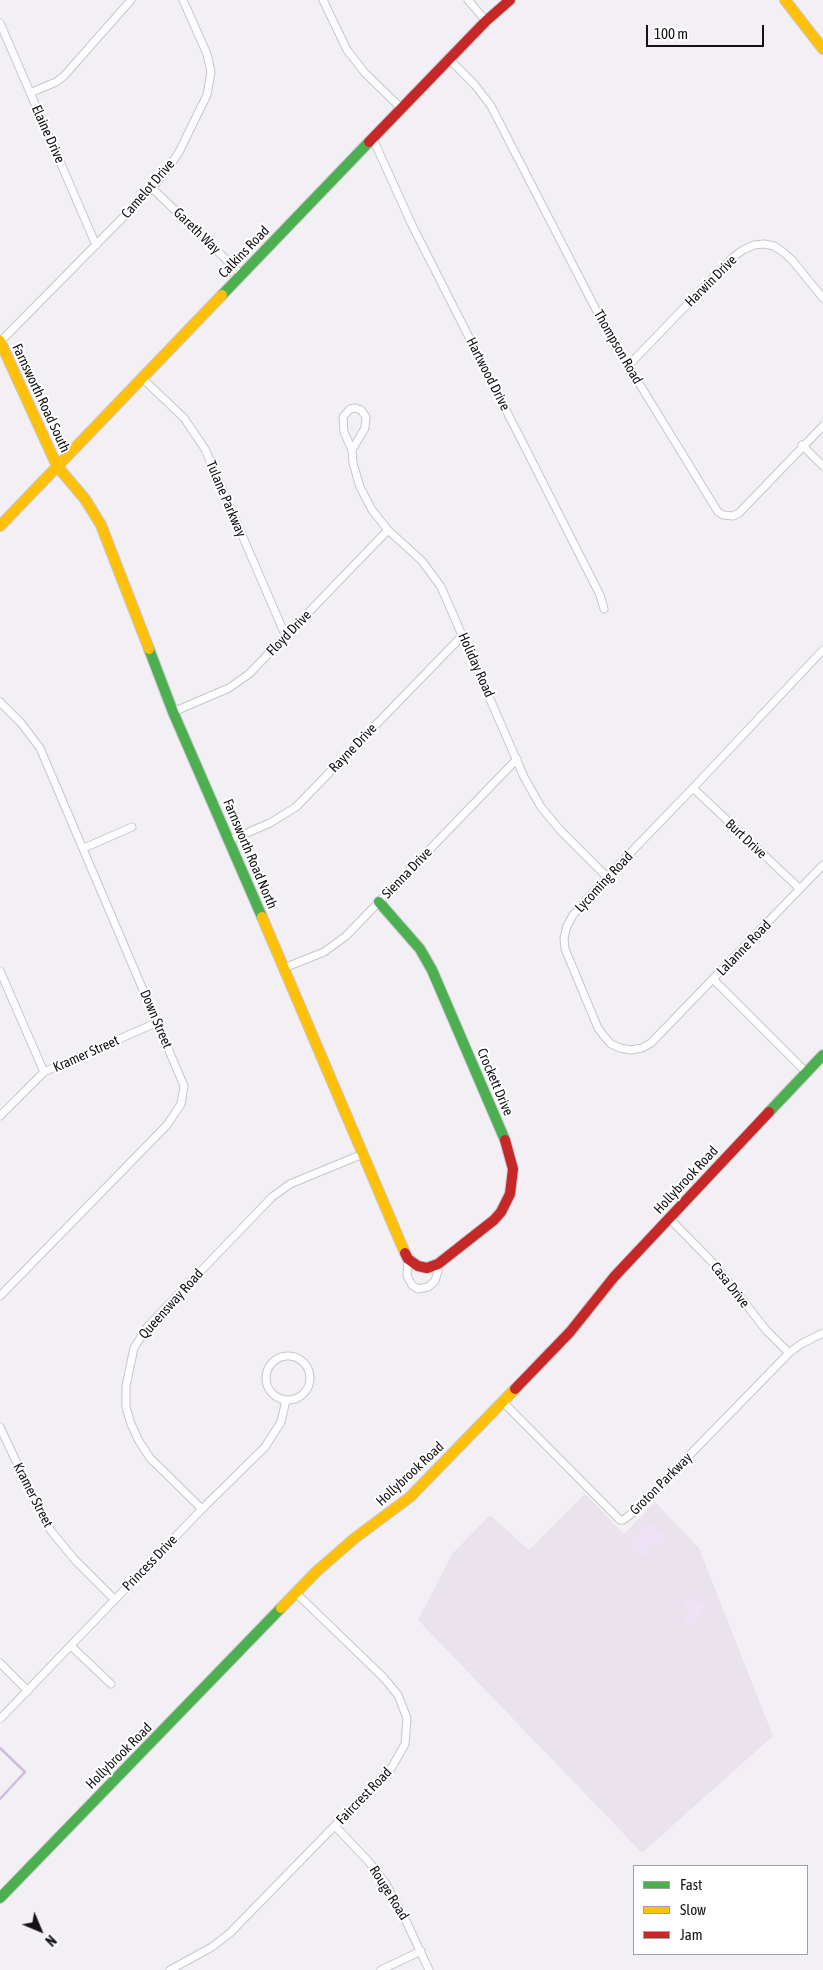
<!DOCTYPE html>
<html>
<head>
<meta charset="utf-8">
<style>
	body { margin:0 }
	#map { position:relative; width:823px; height:1970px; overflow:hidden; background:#f3f0f5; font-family:"Asap Condensed",sans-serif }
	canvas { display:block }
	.legend { position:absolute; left:633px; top:1865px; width:175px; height:90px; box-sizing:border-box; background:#fff; border:1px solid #a1a0a1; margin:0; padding:6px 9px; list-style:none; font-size:15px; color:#141215 }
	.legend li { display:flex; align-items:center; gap:10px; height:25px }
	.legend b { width:25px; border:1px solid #a1a0a1 }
	.north { position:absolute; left:15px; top:1905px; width:50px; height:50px; -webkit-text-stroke:4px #fff; paint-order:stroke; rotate:135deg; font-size:14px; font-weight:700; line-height:20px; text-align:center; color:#141215 }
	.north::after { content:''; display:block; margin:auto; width:18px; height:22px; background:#141215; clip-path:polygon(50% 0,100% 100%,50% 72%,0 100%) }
	.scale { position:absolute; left:646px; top:25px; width:118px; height:22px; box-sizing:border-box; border:2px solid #141215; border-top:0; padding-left:6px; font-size:15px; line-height:18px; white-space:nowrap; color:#141215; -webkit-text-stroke:4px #fff; paint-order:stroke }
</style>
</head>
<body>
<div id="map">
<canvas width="823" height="1970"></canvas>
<ul class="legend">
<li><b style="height:6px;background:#4caf50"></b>Fast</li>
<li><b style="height:6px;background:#ffc107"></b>Slow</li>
<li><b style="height:6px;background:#c62828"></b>Jam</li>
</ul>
<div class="north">N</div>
<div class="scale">100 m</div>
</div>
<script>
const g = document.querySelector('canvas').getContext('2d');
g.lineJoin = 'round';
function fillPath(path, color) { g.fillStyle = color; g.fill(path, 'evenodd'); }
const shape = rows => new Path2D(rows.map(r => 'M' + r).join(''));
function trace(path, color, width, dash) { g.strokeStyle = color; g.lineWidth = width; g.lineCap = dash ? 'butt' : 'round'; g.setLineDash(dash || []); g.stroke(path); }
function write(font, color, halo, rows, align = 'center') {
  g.font = font + ' "Asap Condensed",sans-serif'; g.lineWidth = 4; g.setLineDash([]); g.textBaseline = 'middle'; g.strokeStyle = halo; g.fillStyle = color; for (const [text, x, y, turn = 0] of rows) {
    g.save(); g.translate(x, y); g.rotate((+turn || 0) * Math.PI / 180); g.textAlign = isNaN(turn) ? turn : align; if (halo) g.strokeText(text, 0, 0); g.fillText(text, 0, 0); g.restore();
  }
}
fillPath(shape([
	[585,1494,624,1534,655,1502,699,1548,773,1736,642,1853,418,1620,452,1554,490,1515,529,1550]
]), '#eae3ee');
fillPath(shape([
	[649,1522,667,1537,658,1547,654,1544,643,1557,629,1545],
	[689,1596,705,1606,694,1626,684,1620,690,1609,683,1605]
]), '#efe2f6');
trace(shape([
	[0,1748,25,1772,0,1799]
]), '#cfbcd9', 2.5);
const street = shape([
	[323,0,347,50,365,73,401,108],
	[468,0,486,21],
	[0,23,96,245],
	[449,59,475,85,491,106,607,331,718,512,723,515,733,516,739,513,823,426],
	[30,93,56,82,64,76,131,0],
	[373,139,412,225,600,595,604,609],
	[152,188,241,274],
	[0,342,152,188,167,170,179,152,207,95,211,72,207,54,183,0],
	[628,366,732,258,743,250,754,245,764,244,774,246,783,252,792,260,823,298],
	[142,378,184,418,205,449,286,637],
	[802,445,823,466],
	[352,450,344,432,343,417,350,409,355,408,361,410,366,417,365,428,352,450,353,463,360,487,372,510,388,530,422,561,441,587,524,777,541,807,560,830,607,877],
	[823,650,693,788,607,877,573,915,567,926,564,938,565,949,598,1028,604,1036,611,1044,620,1048,631,1050,642,1048,651,1043,823,865],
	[0,702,21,723,40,748,184,1086,181,1104,167,1125,0,1296],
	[173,712,229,688,249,674,388,530],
	[693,788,800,889],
	[228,841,270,823,296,807,463,635],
	[84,848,132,827],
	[284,968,324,952,346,936,517,759],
	[0,971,44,1072],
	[714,980,806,1072],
	[0,1116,44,1072,158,1022],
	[669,1218,716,1266,766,1330,789,1353],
	[408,1259,407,1276,412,1285,418,1289,428,1287,435,1281,438,1271,438,1264],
	'266 1378a22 22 0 1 1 44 0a22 22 0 1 1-44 0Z',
	[503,1402,620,1520,623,1520,634,1512,789,1353,801,1344,823,1333],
	[0,1427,39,1510,51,1531,75,1560,115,1600],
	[202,1509,150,1458,139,1441,131,1424,126,1407,126,1386,134,1348,147,1327,272,1197,290,1184,363,1154],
	[71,1646,111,1684],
	[0,1663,28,1691],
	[0,1719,202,1509,265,1447,281,1422,286,1400],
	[335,1826,369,1862,386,1884,406,1921,429,1970],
	[170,1970,212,1947,230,1933,392,1767,405,1744,407,1718,398,1695,383,1677,296,1593],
	[381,1970,421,1951]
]);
const fast = shape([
	[222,295,369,142],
	[149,649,173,712,262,917],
	[379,902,420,949,432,970,505,1140],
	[769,1112,823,1055],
	[0,1898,281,1608]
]);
const slow = shape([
	[785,0,823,49],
	[0,341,57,466,85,499,101,525,149,649],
	[0,526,222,295],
	[262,917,405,1253],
	[281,1608,317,1571,355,1538,410,1497,515,1389]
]);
const jam = shape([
	[369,142,486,21,510,0],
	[405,1253,408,1259,418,1266,427,1268,438,1264,494,1220,501,1212,510,1194,513,1169,505,1140],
	[515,1389,570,1332,614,1277,769,1112]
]);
trace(street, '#c8c6ca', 9);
trace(fast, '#c8c6ca', 12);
trace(slow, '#c8c6ca', 12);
trace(jam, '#c8c6ca', 12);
trace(street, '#fdfdfe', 7);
trace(fast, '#4caf50', 10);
trace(slow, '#ffc107', 10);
trace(jam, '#c62828', 10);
write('14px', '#141215', '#fff', [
	["Elaine Drive",48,134,66],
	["Camelot Drive",148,189,-49],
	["Gareth Way",197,231,44],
	["Calkins Road",244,252,-46],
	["Harwin Drive",711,281,-45],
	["Thompson Road",618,347,60],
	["Hartwood Drive",488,374,63],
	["Farnsworth Road South",41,398,65],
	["Tulane Parkway",226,499,67],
	["Floyd Drive",289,633,-46],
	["Holiday Road",476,665,66],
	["Rayne Drive",353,748,-46],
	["Burt Drive",746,839,43],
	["Farnsworth Road North",250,854,67],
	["Sienna Drive",407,873,-46],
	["Lycoming Road",604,882,-47],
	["Lalanne Road",744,948,-46],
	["Down Street",156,1019,67],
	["Kramer Street",86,1054,-24],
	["Crockett Drive",495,1082,67],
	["Hollybrook Road",686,1180,-47],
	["Casa Drive",730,1285,52],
	["Queensway Road",171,1304,-48],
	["Hollybrook Road",410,1474,-43],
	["Groton Parkway",661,1484,-45],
	["Kramer Street",33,1495,63],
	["Princess Drive",150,1563,-46],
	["Hollybrook Road",119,1756,-45],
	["Faircrest Road",364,1796,-46],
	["Rouge Road",389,1893,58]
]);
</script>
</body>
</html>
